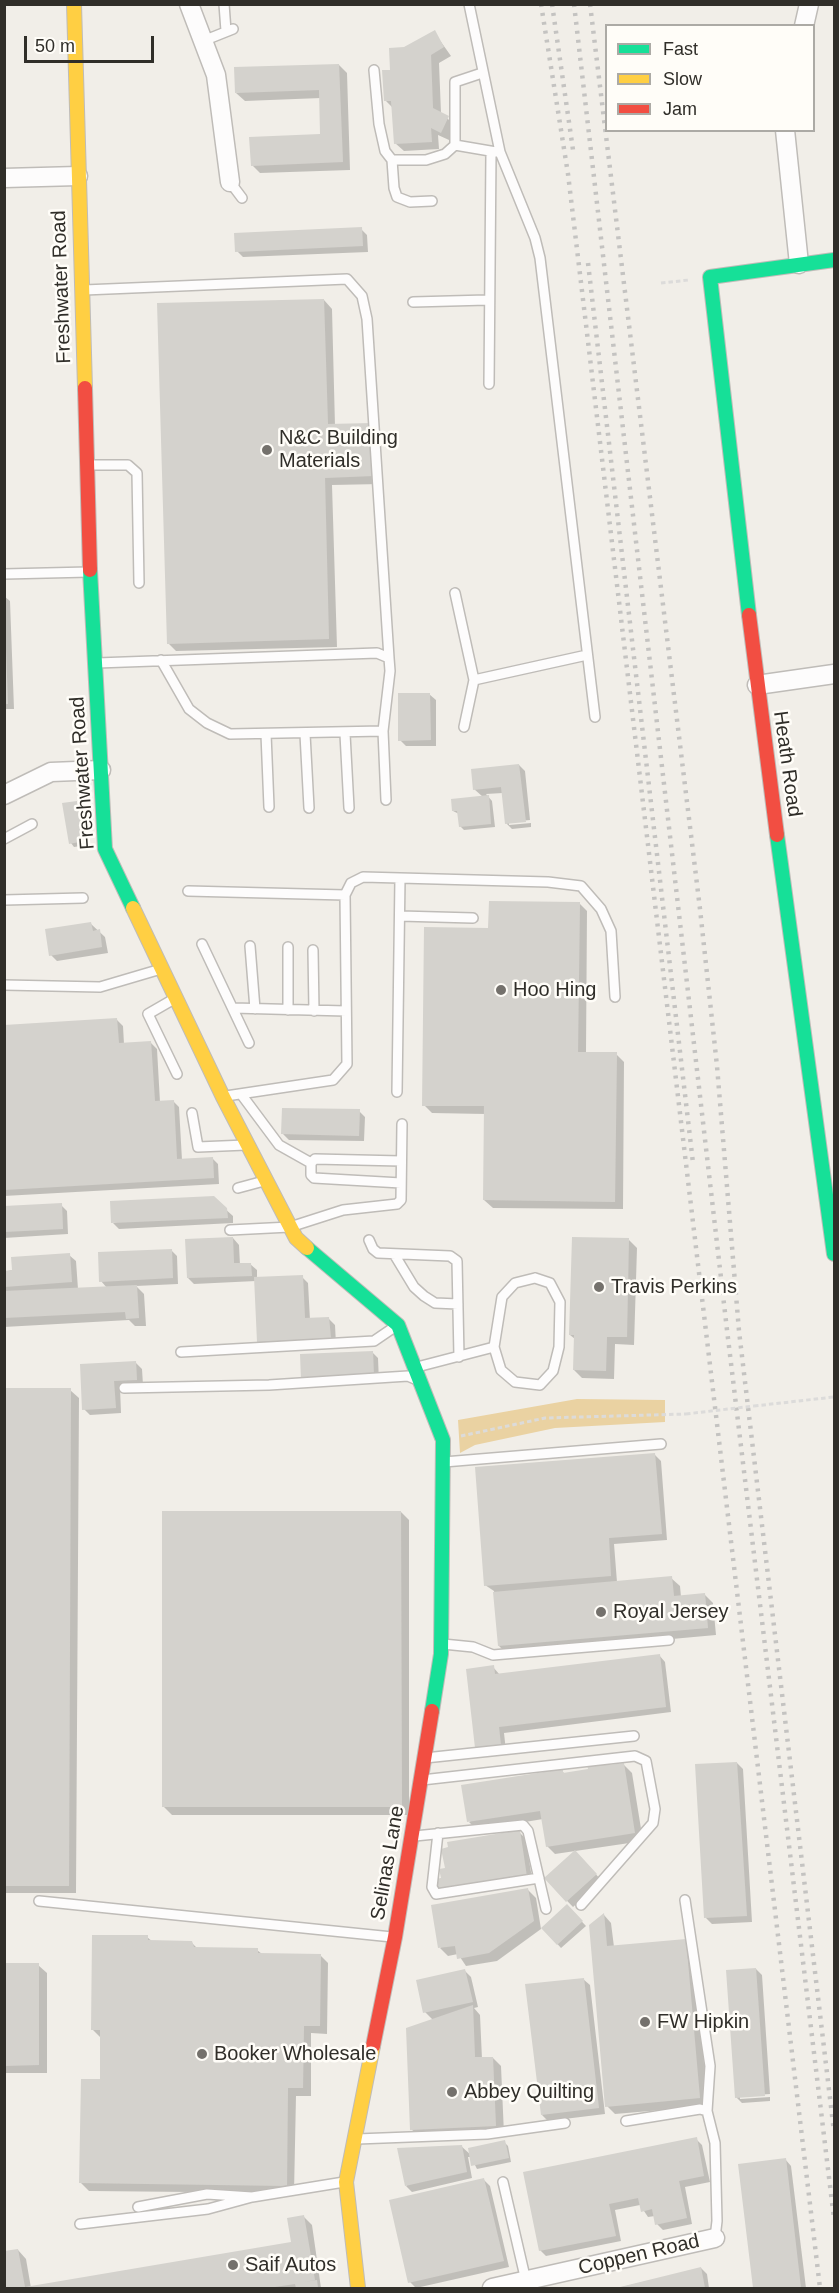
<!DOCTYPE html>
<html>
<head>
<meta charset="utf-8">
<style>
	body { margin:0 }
	#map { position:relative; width:839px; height:2293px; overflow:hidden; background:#f1eee8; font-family:Helvetica,sans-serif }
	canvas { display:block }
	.frame { position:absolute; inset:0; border:6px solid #302e29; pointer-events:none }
	.legend { position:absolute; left:605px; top:24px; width:210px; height:108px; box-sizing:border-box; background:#fffdf8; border:2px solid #acaaa5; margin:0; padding:8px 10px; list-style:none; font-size:18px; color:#302e29 }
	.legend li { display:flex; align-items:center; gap:12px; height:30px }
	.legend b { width:30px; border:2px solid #acaaa5 }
	.scale { position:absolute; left:24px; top:36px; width:130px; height:27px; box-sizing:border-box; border:3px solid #302e29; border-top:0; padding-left:8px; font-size:18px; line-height:21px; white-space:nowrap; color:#302e29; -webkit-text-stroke:4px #fffdf8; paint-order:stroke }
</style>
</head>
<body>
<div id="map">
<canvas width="839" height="2293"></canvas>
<div class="frame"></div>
<ul class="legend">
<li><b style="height:8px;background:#16e098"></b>Fast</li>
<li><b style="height:8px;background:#ffcf43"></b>Slow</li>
<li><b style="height:8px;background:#f24e42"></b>Jam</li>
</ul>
<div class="scale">50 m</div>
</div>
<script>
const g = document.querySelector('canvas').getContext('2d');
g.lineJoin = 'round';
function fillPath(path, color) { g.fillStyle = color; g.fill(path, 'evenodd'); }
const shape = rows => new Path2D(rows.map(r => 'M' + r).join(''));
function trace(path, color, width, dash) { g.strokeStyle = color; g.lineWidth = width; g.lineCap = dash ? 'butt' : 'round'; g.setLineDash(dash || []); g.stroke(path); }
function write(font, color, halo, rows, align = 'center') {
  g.font = font + ' Helvetica,sans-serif'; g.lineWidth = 5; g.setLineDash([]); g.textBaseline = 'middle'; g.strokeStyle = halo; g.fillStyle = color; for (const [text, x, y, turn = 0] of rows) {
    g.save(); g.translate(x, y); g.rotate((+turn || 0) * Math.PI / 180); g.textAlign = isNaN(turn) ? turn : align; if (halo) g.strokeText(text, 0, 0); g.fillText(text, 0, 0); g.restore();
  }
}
fillPath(shape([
	[577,1399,665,1400,665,1422,555,1428,475,1445,460,1453,458,1420]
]), '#ead2a2');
fillPath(shape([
	[434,32,451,56,439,63,441,113,456,126,449,140,438,135,439,149,404,151,395,143,393,108,386,101,392,71,404,49],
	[339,65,347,73,350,170,260,173,252,165,322,135,321,98,245,101,236,93],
	[361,229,367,235,368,252,243,257,237,251],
	[324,300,332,309,335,426,371,424,379,433,381,484,332,485,337,647,176,651,168,643],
	[4,596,10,601,14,709,4,709],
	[429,694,436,700,436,746,406,746,400,740],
	[519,765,525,771,530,820,509,822,509,825,531,823,531,827,512,829,506,823,503,793,486,794,492,801,495,827,464,830,460,826,459,814,453,811,483,797,474,789],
	[76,802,80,806,87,845,74,847,71,843],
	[579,903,587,911,586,1053,616,1054,624,1062,623,1209,493,1208,484,1200,485,1114,432,1113,424,1105,490,930],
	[91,924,105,937,108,953,57,961,51,955],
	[117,1020,123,1026,124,1044,151,1043,157,1049,160,1102,173,1101,179,1107,182,1160,212,1158,218,1164,219,1184,4,1196,4,1026],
	[359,1111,365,1117,364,1141,289,1140,283,1134],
	[213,1198,233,1216,233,1223,119,1229,113,1223],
	[61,1205,67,1211,68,1234,4,1238,4,1208],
	[233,1238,239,1245,240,1265,250,1264,257,1270,257,1279,302,1277,308,1283,310,1320,329,1319,335,1325,336,1344,264,1347,258,1341,256,1281,194,1284,188,1278],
	[629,1240,637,1248,634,1345,615,1344,614,1379,582,1378,574,1370,575,1339,570,1335],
	[171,1250,177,1256,178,1284,136,1286,144,1294,146,1326,135,1326,129,1320,4,1327,4,1272,69,1255,76,1261,78,1289,107,1288,101,1281],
	[372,1352,378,1358,379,1382,302,1355],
	[135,1362,142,1369,143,1385,120,1387,121,1413,90,1415,84,1409,81,1366],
	[4,1390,70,1390,79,1398,76,1893,4,1893],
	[655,1455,661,1461,667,1540,614,1544,617,1582,671,1578,680,1586,681,1597,705,1595,713,1603,716,1635,507,1654,499,1646,494,1591,485,1585],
	[401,1512,409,1520,409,1815,172,1815,164,1807],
	[659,1655,665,1662,671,1712,504,1733,506,1751,483,1754,477,1747,493,1667,500,1675],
	[608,1763,611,1767,624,1765,632,1773,643,1841,555,1854,547,1846,543,1819,477,1830,469,1822,562,1771,566,1775,590,1771],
	[737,1763,743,1769,752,1922,712,1924,706,1918],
	[519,1832,525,1838,533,1883,438,1880],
	[581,1858,602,1881,573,1907,546,1879],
	[528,1890,536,1898,541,1929,497,1961,466,1966,458,1954,448,1956,440,1948],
	[567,1906,586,1926,561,1948,543,1928],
	[604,1915,611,1923,614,1947,685,1940,693,1948,708,2106,615,2114,607,2106],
	[147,1937,153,1942,192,1943,198,1949,257,1950,262,1954,320,1955,328,1963,327,2034,311,2033,311,2096,296,2096,294,2193,89,2191,81,2183,101,2081,100,2037,92,2029],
	[4,1965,38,1965,47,1973,47,2073,4,2073],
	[756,1969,762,1975,770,2094,740,2096,740,2099,770,2097,770,2101,742,2103,736,2097],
	[465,1971,471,1977,478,2007,474,2008,480,2015,482,2059,493,2058,501,2066,504,2134,420,2137,411,2129,433,2020,425,2012],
	[583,1979,590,1985,605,2114,548,2121,542,2115],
	[696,2139,702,2145,710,2182,685,2187,692,2224,663,2230,657,2224,655,2216,648,2217,640,2205,615,2210,621,2241,546,2256,540,2250],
	[504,2142,508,2146,511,2162,477,2169,471,2157,468,2157,472,2178,412,2192,406,2186,461,2146,471,2155],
	[785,2159,791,2166,806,2288,754,2288,740,2165],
	[484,2180,490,2186,509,2267,416,2288,410,2282],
	[304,2217,312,2225,321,2288,4,2288,4,2253,18,2250,26,2259,31,2288,293,2243],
	[701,2268,707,2274,709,2288,618,2288]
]), '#0003');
fillPath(shape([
	[435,30,444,47,431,55,433,108,449,116,441,133,431,128,432,142,394,144,391,101,384,101,382,70,390,70,389,48,404,47],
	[339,64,343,162,251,166,249,137,320,134,319,90,235,93,234,67],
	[362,227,363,246,235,252,234,233],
	[324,299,328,424,372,423,373,476,325,478,329,639,167,644,157,303],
	[4,650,6,650,8,704,4,704],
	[398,693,430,693,431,740,398,741],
	[519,764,526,822,505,824,501,787,473,790,471,769],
	[489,795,491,824,459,827,457,811,452,811,451,799],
	[77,801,84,841,69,844,62,803],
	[489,901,580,902,578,1052,617,1052,615,1202,483,1200,484,1106,422,1106,424,927,488,928],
	[91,922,93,931,100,929,102,947,49,956,45,929],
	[117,1018,119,1043,151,1041,155,1101,174,1100,177,1159,213,1157,214,1178,4,1190,4,1025],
	[282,1108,360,1109,359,1136,281,1134],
	[214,1196,227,1208,228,1218,111,1223,110,1201],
	[62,1203,63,1229,4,1232,4,1206],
	[233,1237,234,1263,251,1263,252,1276,187,1278,185,1239],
	[572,1237,629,1238,627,1337,607,1337,606,1371,573,1370,574,1335,569,1335],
	[172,1249,173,1278,99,1282,98,1252],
	[70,1253,72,1282,4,1287,4,1271,12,1270,11,1257],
	[303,1275,305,1318,329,1317,331,1338,257,1342,254,1277],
	[137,1285,139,1318,126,1319,125,1312,4,1318,4,1291],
	[373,1351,374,1376,301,1380,300,1354],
	[136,1361,137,1380,114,1381,116,1408,82,1410,80,1364],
	[4,1388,71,1388,69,1886,4,1886],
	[655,1453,662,1534,609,1538,611,1576,484,1586,475,1467],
	[162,1511,401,1511,402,1807,162,1807],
	[672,1576,674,1596,705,1593,708,1628,498,1646,493,1592],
	[660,1654,666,1707,499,1727,501,1745,475,1748,466,1669,494,1665,495,1674],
	[608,1761,609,1765,624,1763,635,1833,546,1847,540,1811,467,1822,461,1785,563,1769,563,1773,588,1769,587,1765],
	[737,1762,747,1916,704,1918,695,1764],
	[520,1830,527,1877,438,1891,436,1879,441,1878,439,1869,445,1868,441,1849,448,1847,447,1842],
	[575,1850,597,1874,566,1902,544,1878],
	[528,1888,534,1921,489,1953,457,1959,455,1946,438,1948,431,1905],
	[567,1904,583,1921,557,1945,541,1928],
	[604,1913,607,1946,686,1939,700,2098,605,2107,589,1925],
	[92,1935,148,1935,148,1940,192,1941,194,1947,258,1948,258,1953,321,1954,320,2026,304,2026,303,2088,288,2088,287,2186,79,2183,81,2079,100,2079,100,2030,91,2030],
	[4,1963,39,1963,39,2065,4,2066],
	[756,1968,765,2096,735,2098,726,1970],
	[465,1969,473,2002,423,2013,416,1980],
	[584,1978,599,2108,541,2115,525,1984],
	[473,2005,475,2057,493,2057,496,2126,410,2130,406,2028],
	[697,2137,704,2176,679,2181,687,2218,655,2225,652,2209,641,2212,638,2198,609,2204,616,2236,539,2251,523,2172],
	[505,2140,509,2158,471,2166,468,2148],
	[462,2145,467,2172,405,2186,397,2148],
	[786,2158,801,2288,753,2288,738,2164],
	[484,2178,504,2261,408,2283,389,2200],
	[304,2215,315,2280,304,2282,317,2280,318,2288,296,2288,295,2284,268,2288,4,2288,4,2251,18,2249,25,2287,291,2242,287,2218],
	[701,2267,705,2288,616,2288]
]), '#d4d2cd');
const lane = shape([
	[224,4,226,31],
	[469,4,500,152,535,238,540,258,595,717],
	[203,41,233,29],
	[374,70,379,124,385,151,392,160,426,160,445,154,455,145],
	[482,73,455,82,455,145,496,152],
	[392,160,394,188,397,197,410,202,432,201],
	[230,182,242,198],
	[84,290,347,279,362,296,367,319,389,658],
	[413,302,487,300],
	[489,384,491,152],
	[89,465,128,465,137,473,139,583],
	[4,574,89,572],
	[455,593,474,680,464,727],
	[161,660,189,709,207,723,230,734,383,731,386,800],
	[97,663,377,653,389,658,390,671,383,731],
	[474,680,587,655],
	[266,734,269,807],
	[305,734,309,808],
	[345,734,349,808],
	[4,839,32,824],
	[188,891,345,895],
	[4,900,83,898],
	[400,916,473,918],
	[202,944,249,1043],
	[250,946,255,1009],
	[288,947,288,1010],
	[313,950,314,1011],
	[4,985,100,987,161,969],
	[174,999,148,1014,177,1074],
	[233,1008,346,1011],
	[397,1092,400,878],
	[241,1094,279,1145,311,1163],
	[226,1096,333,1080,347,1064,345,895,351,883,363,877,548,882,581,886,601,909,611,931,615,997],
	[192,1113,198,1147,246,1145],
	[401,1183,314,1178,311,1175,311,1163,315,1159,401,1161],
	[238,1188,264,1181],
	[230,1230,290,1227,343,1210,397,1204,401,1200,402,1124],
	[369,1240,373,1249,378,1253,450,1256,457,1261,459,1357],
	[394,1254,414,1287,424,1296,435,1303,458,1304],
	[535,1278,550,1283,560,1302,559,1347,553,1371,540,1385,515,1382,501,1370,494,1347,502,1297,515,1283,535,1278],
	[181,1352,374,1341,396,1326],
	[417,1367,494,1347],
	[124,1388,269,1385,408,1376,415,1379],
	[444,1462,661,1444],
	[443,1644,473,1647,493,1655,669,1640],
	[425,1758,634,1736],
	[422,1780,635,1756,646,1761,655,1809,653,1823,581,1905],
	[438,1833,432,1887,436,1894,539,1878],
	[415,1836,523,1825,528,1831,546,1909],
	[685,1900,710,2066,707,2111],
	[39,1901,392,1937],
	[626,2121,700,2109,707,2111,715,2143,717,2221,715,2238],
	[357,2139,487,2134,565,2123],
	[503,2182,526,2281],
	[252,2197,344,2182],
	[80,2224,208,2209,252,2197,207,2194,138,2207]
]);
const street = shape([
	[189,4,216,75,230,182],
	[804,26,809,4],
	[785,130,799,264],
	[4,178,78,176],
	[757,685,834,674],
	[4,795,51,772,101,770],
	[492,2288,715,2238]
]);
const fast = shape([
	[90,570,105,849,133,908],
	[749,615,710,277,834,260],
	[777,835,834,1254],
	[307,1248,398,1325,443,1440,441,1654,432,1711]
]);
const slow = shape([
	[74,4,85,388],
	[133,908,223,1097,296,1238,307,1248],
	[358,2288,346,2182,373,2046]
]);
const jam = shape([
	[85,388,90,570],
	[749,615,777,835],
	[373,2046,395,1937,432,1711]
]);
trace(lane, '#bfbcb8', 12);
trace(street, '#bfbcb8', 21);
trace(fast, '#bfbcb8', 16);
trace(slow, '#bfbcb8', 16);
trace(jam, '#bfbcb8', 16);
trace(shape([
	[661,283,689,280],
	[754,1406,834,1397],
	[461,1436,545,1418,686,1414]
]), '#dcdbda', 3, [4.5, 3]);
trace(lane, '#fdfcfc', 9);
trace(street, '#fdfcfc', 18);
trace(fast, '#16e098', 14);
trace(slow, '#ffcf43', 14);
trace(jam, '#f24e42', 14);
trace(shape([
	[541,4,568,174,582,291,820,2288],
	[552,4,573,150],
	[574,4,727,1330,834,2219],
	[590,4,700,909,717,1066,739,1331,834,2132],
	[588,263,693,1163]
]), '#c4c3c1', 4.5, [3, 6]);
trace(shape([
	[686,1414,754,1406]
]), '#dcdbda', 3, [4.5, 3]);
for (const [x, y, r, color] of [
	[267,450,6,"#74716c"],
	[501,990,6,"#74716c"],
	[599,1287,6,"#74716c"],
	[601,1612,6,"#74716c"],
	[645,2022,6,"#74716c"],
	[202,2054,6,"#74716c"],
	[452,2092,6,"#74716c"],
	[233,2265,6,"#74716c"]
]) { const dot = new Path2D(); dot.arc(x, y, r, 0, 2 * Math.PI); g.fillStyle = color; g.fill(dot); trace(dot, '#fffdf8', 2); }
write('20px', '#302e29', '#fffdf8', [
	["Freshwater Road",62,287,-92],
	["Heath Road",787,764,82],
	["Freshwater Road",83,773,-94],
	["Selinas Lane",388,1863,-80],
	["Coppen Road",639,2255,-13]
]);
write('20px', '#302e29', '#fffdf8', [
	["N&C Building",279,438],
	["Materials",279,461],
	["Hoo Hing",513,990],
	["Travis Perkins",611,1287],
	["Royal Jersey",613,1612],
	["FW Hipkin",657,2022],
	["Booker Wholesale",214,2054],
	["Abbey Quilting",464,2092],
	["Saif Autos",245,2265]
], 'left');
</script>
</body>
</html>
